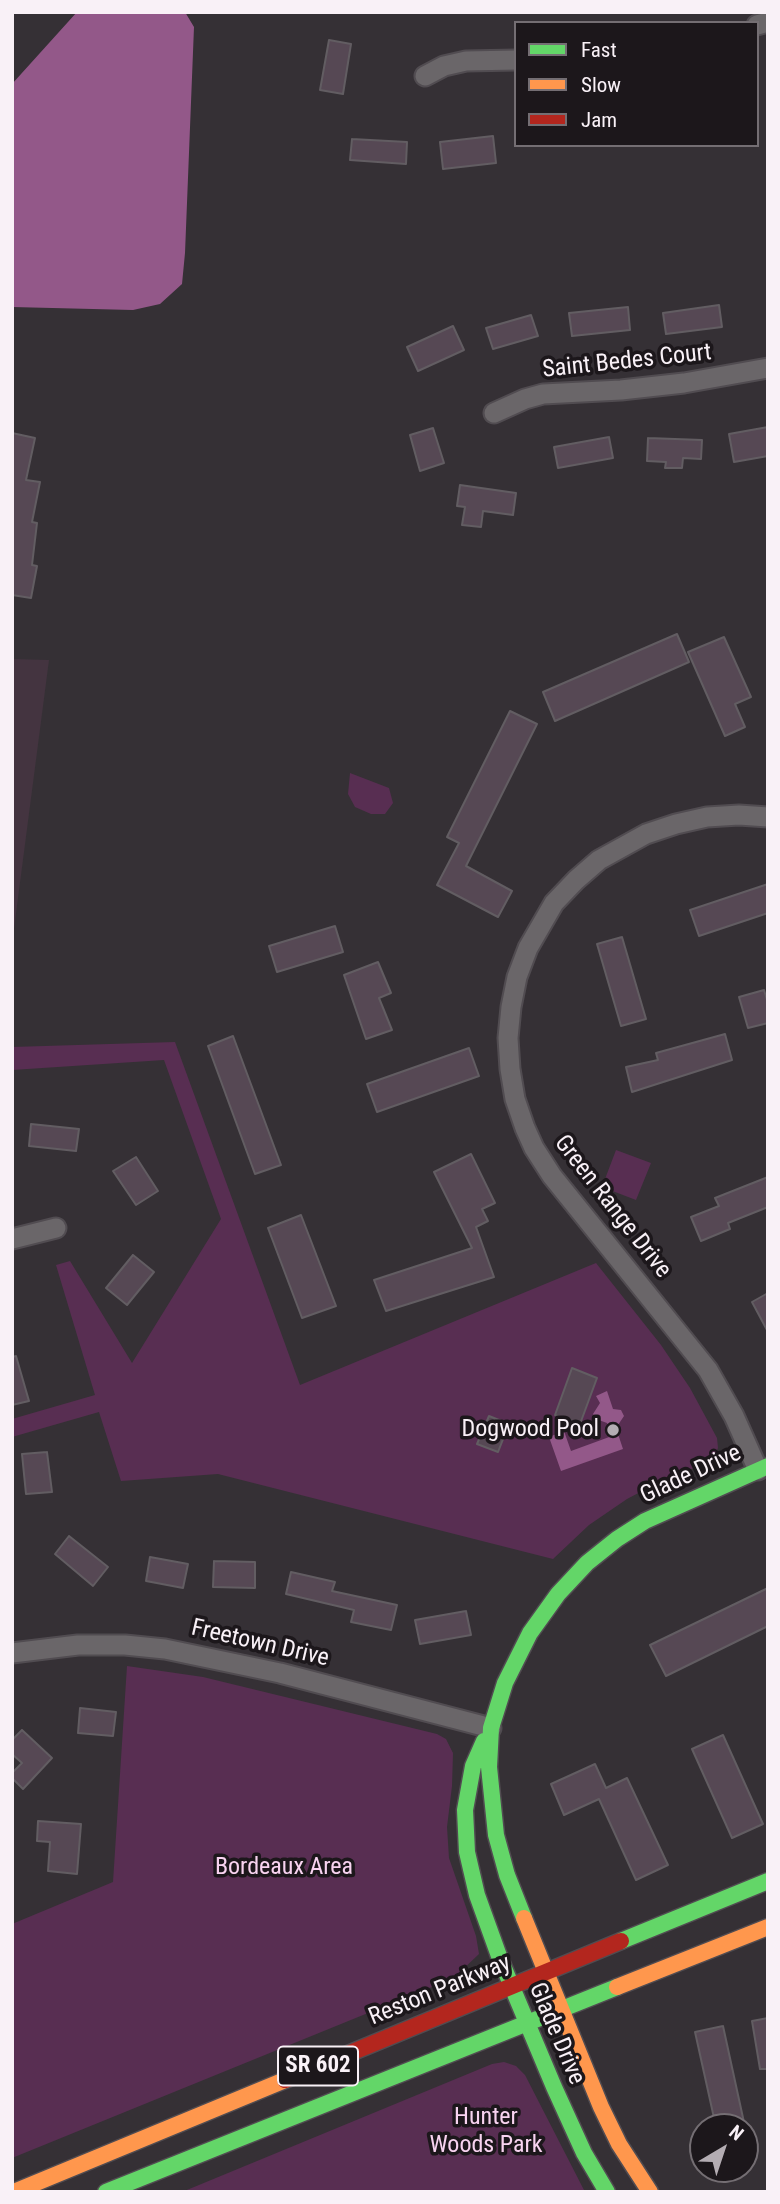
<!DOCTYPE html>
<html>
<head>
<meta charset="utf-8">
<style>
	body { margin:0 }
	#map { position:relative; width:780px; height:2204px; overflow:hidden; background:#353035; font-family:"Roboto Condensed",sans-serif }
	canvas { display:block }
	.frame { position:absolute; inset:0; border:14px solid #f9f1f7; pointer-events:none }
	.legend { position:absolute; left:514px; top:21px; width:245px; height:126px; box-sizing:border-box; background:#1c171b; border:2px solid #746e73; margin:0; padding:9px 12px; list-style:none; font-size:21px; color:#f9f1f7 }
	.legend li { display:flex; align-items:center; gap:14px; height:35px }
	.legend b { width:35px; border:2px solid #746e73 }
	.north { position:absolute; left:689px; top:2113px; width:70px; height:70px; box-sizing:border-box; background:#1c171b; border:2px solid #746e73; border-radius:50%; rotate:39deg; font-size:19px; font-weight:700; line-height:28px; text-align:center; color:#f9f1f7 }
	.north::after { content:''; display:block; margin:auto; width:24px; height:32px; background:#b4adb3; clip-path:polygon(50% 0,100% 100%,50% 72%,0 100%) }
</style>
</head>
<body>
<div id="map">
<canvas width="780" height="2204"></canvas>
<div class="frame"></div>
<ul class="legend">
<li><b style="height:9px;background:#63d668"></b>Fast</li>
<li><b style="height:9px;background:#ff974d"></b>Slow</li>
<li><b style="height:9px;background:#b3261e"></b>Jam</li>
</ul>
<div class="north">N</div>
</div>
<script>
const g = document.querySelector('canvas').getContext('2d');
g.lineJoin = 'round';
function fillPath(path, color) { g.fillStyle = color; g.fill(path, 'evenodd'); }
const shape = rows => new Path2D(rows.map(r => 'M' + r).join(''));
function trace(path, color, width, dash) { g.strokeStyle = color; g.lineWidth = width; g.lineCap = dash ? 'butt' : 'round'; g.setLineDash(dash || []); g.stroke(path); }
function write(font, color, halo, rows, align = 'center') {
  g.font = font + ' "Roboto Condensed",sans-serif'; g.lineWidth = 7; g.setLineDash([]); g.textBaseline = 'middle'; g.strokeStyle = halo; g.fillStyle = color; for (const [text, x, y, turn = 0] of rows) {
    g.save(); g.translate(x, y); g.rotate((+turn || 0) * Math.PI / 180); g.textAlign = isNaN(turn) ? turn : align; if (halo) g.strokeText(text, 0, 0); g.fillText(text, 0, 0); g.restore();
  }
}
fillPath(shape([
	[12,659,49,660,12,944]
]), '#443440');
fillPath(shape([
	[350,773,389,788,393,803,385,814,371,814,355,807,348,794],
	[175,1042,300,1385,596,1263,661,1345,690,1388,717,1438,718,1448,714,1457,708,1463,667,1478,627,1499,589,1525,553,1559,218,1474,121,1481,99,1412,12,1437,12,1419,95,1395,56,1265,70,1261,132,1363,221,1219,164,1060,12,1070,12,1047],
	[616,1150,651,1163,636,1200,602,1187],
	[127,1666,203,1677,437,1734,446,1739,453,1753,452,1786,447,1827,449,1858,476,1936,479,1954,459,1973,449,1980,12,2158,12,1924,113,1882],
	[504,2062,516,2066,525,2075,585,2192,182,2192,492,2064]
]), '#582e52');
fillPath(shape([
	[77,12,185,12,194,27,185,253,182,284,160,304,133,310,12,307,12,84],
	[607,1391,613,1409,621,1410,624,1416,616,1428,623,1449,561,1471,549,1437,564,1431,571,1451,612,1436,607,1423,596,1419,593,1414,600,1403,596,1396]
]), '#935889');
const building = shape([
	[329,40,351,44,343,94,320,90,329,40],
	[493,136,496,163,443,169,440,142,493,136],
	[352,139,407,142,406,164,350,160,352,139],
	[719,305,722,327,666,334,663,313,719,305],
	[628,307,630,330,572,336,569,313,628,307],
	[531,315,538,336,493,349,486,328,531,315],
	[453,326,464,350,418,371,407,347,453,326],
	[768,427,768,456,734,462,729,434,768,427],
	[433,428,444,463,420,471,410,435,433,428],
	[12,433,35,438,26,480,40,482,32,522,37,523,32,565,37,566,31,598,12,595,12,433],
	[609,437,613,458,558,468,554,447,609,437],
	[648,438,702,440,701,459,683,458,682,468,665,468,666,462,647,461,648,438],
	[460,485,516,493,513,515,483,511,481,527,462,525,465,507,457,506,460,485],
	[677,634,689,662,555,721,543,692,677,634],
	[724,637,751,697,735,704,745,727,725,736,688,652,724,637],
	[510,711,537,724,466,866,512,891,498,917,437,885,459,843,447,837,510,711],
	[768,884,768,913,699,936,690,910,768,884],
	[335,926,343,952,277,972,269,946,335,926],
	[622,937,646,1019,621,1026,597,944,622,937],
	[378,962,391,993,379,998,392,1030,366,1039,344,975,378,962],
	[764,990,768,1003,768,1023,748,1028,739,997,764,990],
	[725,1034,732,1060,632,1092,626,1067,658,1060,656,1053,725,1034],
	[233,1036,281,1165,255,1174,208,1046,233,1036],
	[469,1048,479,1076,377,1112,367,1084,469,1048],
	[31,1124,79,1129,76,1151,29,1146,31,1124],
	[471,1154,495,1203,482,1209,488,1221,476,1227,494,1277,386,1311,374,1280,472,1248,434,1172,471,1154],
	[136,1157,158,1191,136,1205,113,1171,136,1157],
	[768,1177,768,1207,728,1223,730,1229,701,1241,691,1217,719,1206,715,1198,768,1177],
	[301,1215,336,1306,302,1318,268,1228,301,1215],
	[133,1255,154,1272,127,1305,106,1288,133,1255],
	[768,1293,768,1332,752,1302,768,1293],
	[16,1356,29,1401,12,1405,12,1357,16,1356],
	[572,1368,597,1378,580,1424,555,1415,572,1368],
	[489,1416,509,1424,498,1452,477,1444,489,1416],
	[47,1452,52,1492,26,1494,22,1454,47,1452],
	[69,1536,108,1567,93,1586,55,1554,69,1536],
	[150,1557,188,1564,183,1588,146,1581,150,1557],
	[214,1561,255,1562,255,1588,213,1587,214,1561],
	[291,1572,335,1582,332,1591,397,1605,391,1630,351,1622,354,1610,286,1594,291,1572],
	[768,1588,768,1626,666,1676,650,1645,768,1588],
	[466,1611,471,1635,420,1644,415,1620,466,1611],
	[80,1708,116,1712,113,1736,78,1733,80,1708],
	[22,1730,52,1758,23,1789,12,1778,12,1773,22,1763,12,1754,12,1740,22,1730],
	[723,1735,763,1824,732,1838,692,1749,723,1735],
	[595,1764,606,1788,627,1778,668,1865,636,1880,599,1799,564,1815,551,1784,595,1764],
	[38,1821,81,1824,77,1874,48,1871,50,1842,37,1841,38,1821],
	[768,2018,768,2069,760,2069,752,2021,768,2018],
	[723,2026,745,2127,716,2127,695,2032,723,2026]
]);
fillPath(building, '#564854');
trace(building, '#625d62', 2);
const street = shape([
	[757,25,768,22],
	[425,76,444,66,466,61,516,60],
	[494,413,525,399,543,394,621,390,684,383,768,368],
	[12,1239,56,1228],
	[758,1470,734,1416,708,1370,552,1176,534,1148,525,1128,515,1099,510,1069,508,1038,511,1007,517,977,528,948,554,903,576,880,599,860,646,834,676,824,707,817,739,815,768,817],
	[12,1653,78,1645,125,1645,165,1649,280,1673,491,1728]
]);
const fast = shape([
	[484,1741,473,1766,465,1810,467,1852,477,1895,499,1956,554,2087,584,2153,607,2192],
	[524,1918,507,1875,496,1835,489,1767,491,1728,505,1683,530,1633,558,1594,587,1563,617,1539,645,1521,768,1466],
	[621,1941,768,1881],
	[106,2192,617,1987]
]);
const slow = shape([
	[524,1918,601,2107,619,2144,650,2192],
	[617,1987,768,1927],
	[14,2192,285,2080]
]);
const jam = shape([
	[285,2080,621,1941]
]);
trace(street, '#514c51', 23);
trace(fast, '#514c51', 19);
trace(slow, '#514c51', 19);
trace(jam, '#514c51', 19);
trace(street, '#6a6669', 19);
trace(fast, '#63d668', 16);
trace(slow, '#ff974d', 16);
trace(jam, '#b3261e', 16);
for (const [x, y, r, color] of [
	[613,1430,7,"#b4adb3"]
]) { const dot = new Path2D(); dot.arc(x, y, r, 0, 2 * Math.PI); g.fillStyle = color; g.fill(dot); trace(dot, '#1c171b', 2.5); }
for (const [x, y, w] of [
	[318,2066,80]
]) { const box = new Path2D(); box.roundRect(x - w / 2, y - 19.5, w, 39, 5); g.fillStyle = '#1c171b'; g.fill(box); trace(box, '#f9f1f7', 2); }
write('bold 23px', '#f9f1f7', null, [
	["SR 602",318,2066]
]);
write('24px', '#f9f1f7', '#1c171b', [
	["Saint Bedes Court",627,362,-6],
	["Green Range Drive",612,1207,52],
	["Glade Drive",691,1475,-25],
	["Freetown Drive",260,1644,13],
	["Reston Parkway",440,1991,-22],
	["Glade Drive",556,2034,67]
]);
write('24px', '#f9f1f7', '#1c171b', [
	["Dogwood Pool",599,1430]
], 'right');
write('24px', '#f8d3f0', '#1c171b', [
	["Bordeaux Area",284,1868],
	["Hunter",486,2118],
	["Woods Park",486,2146]
]);
</script>
</body>
</html>
